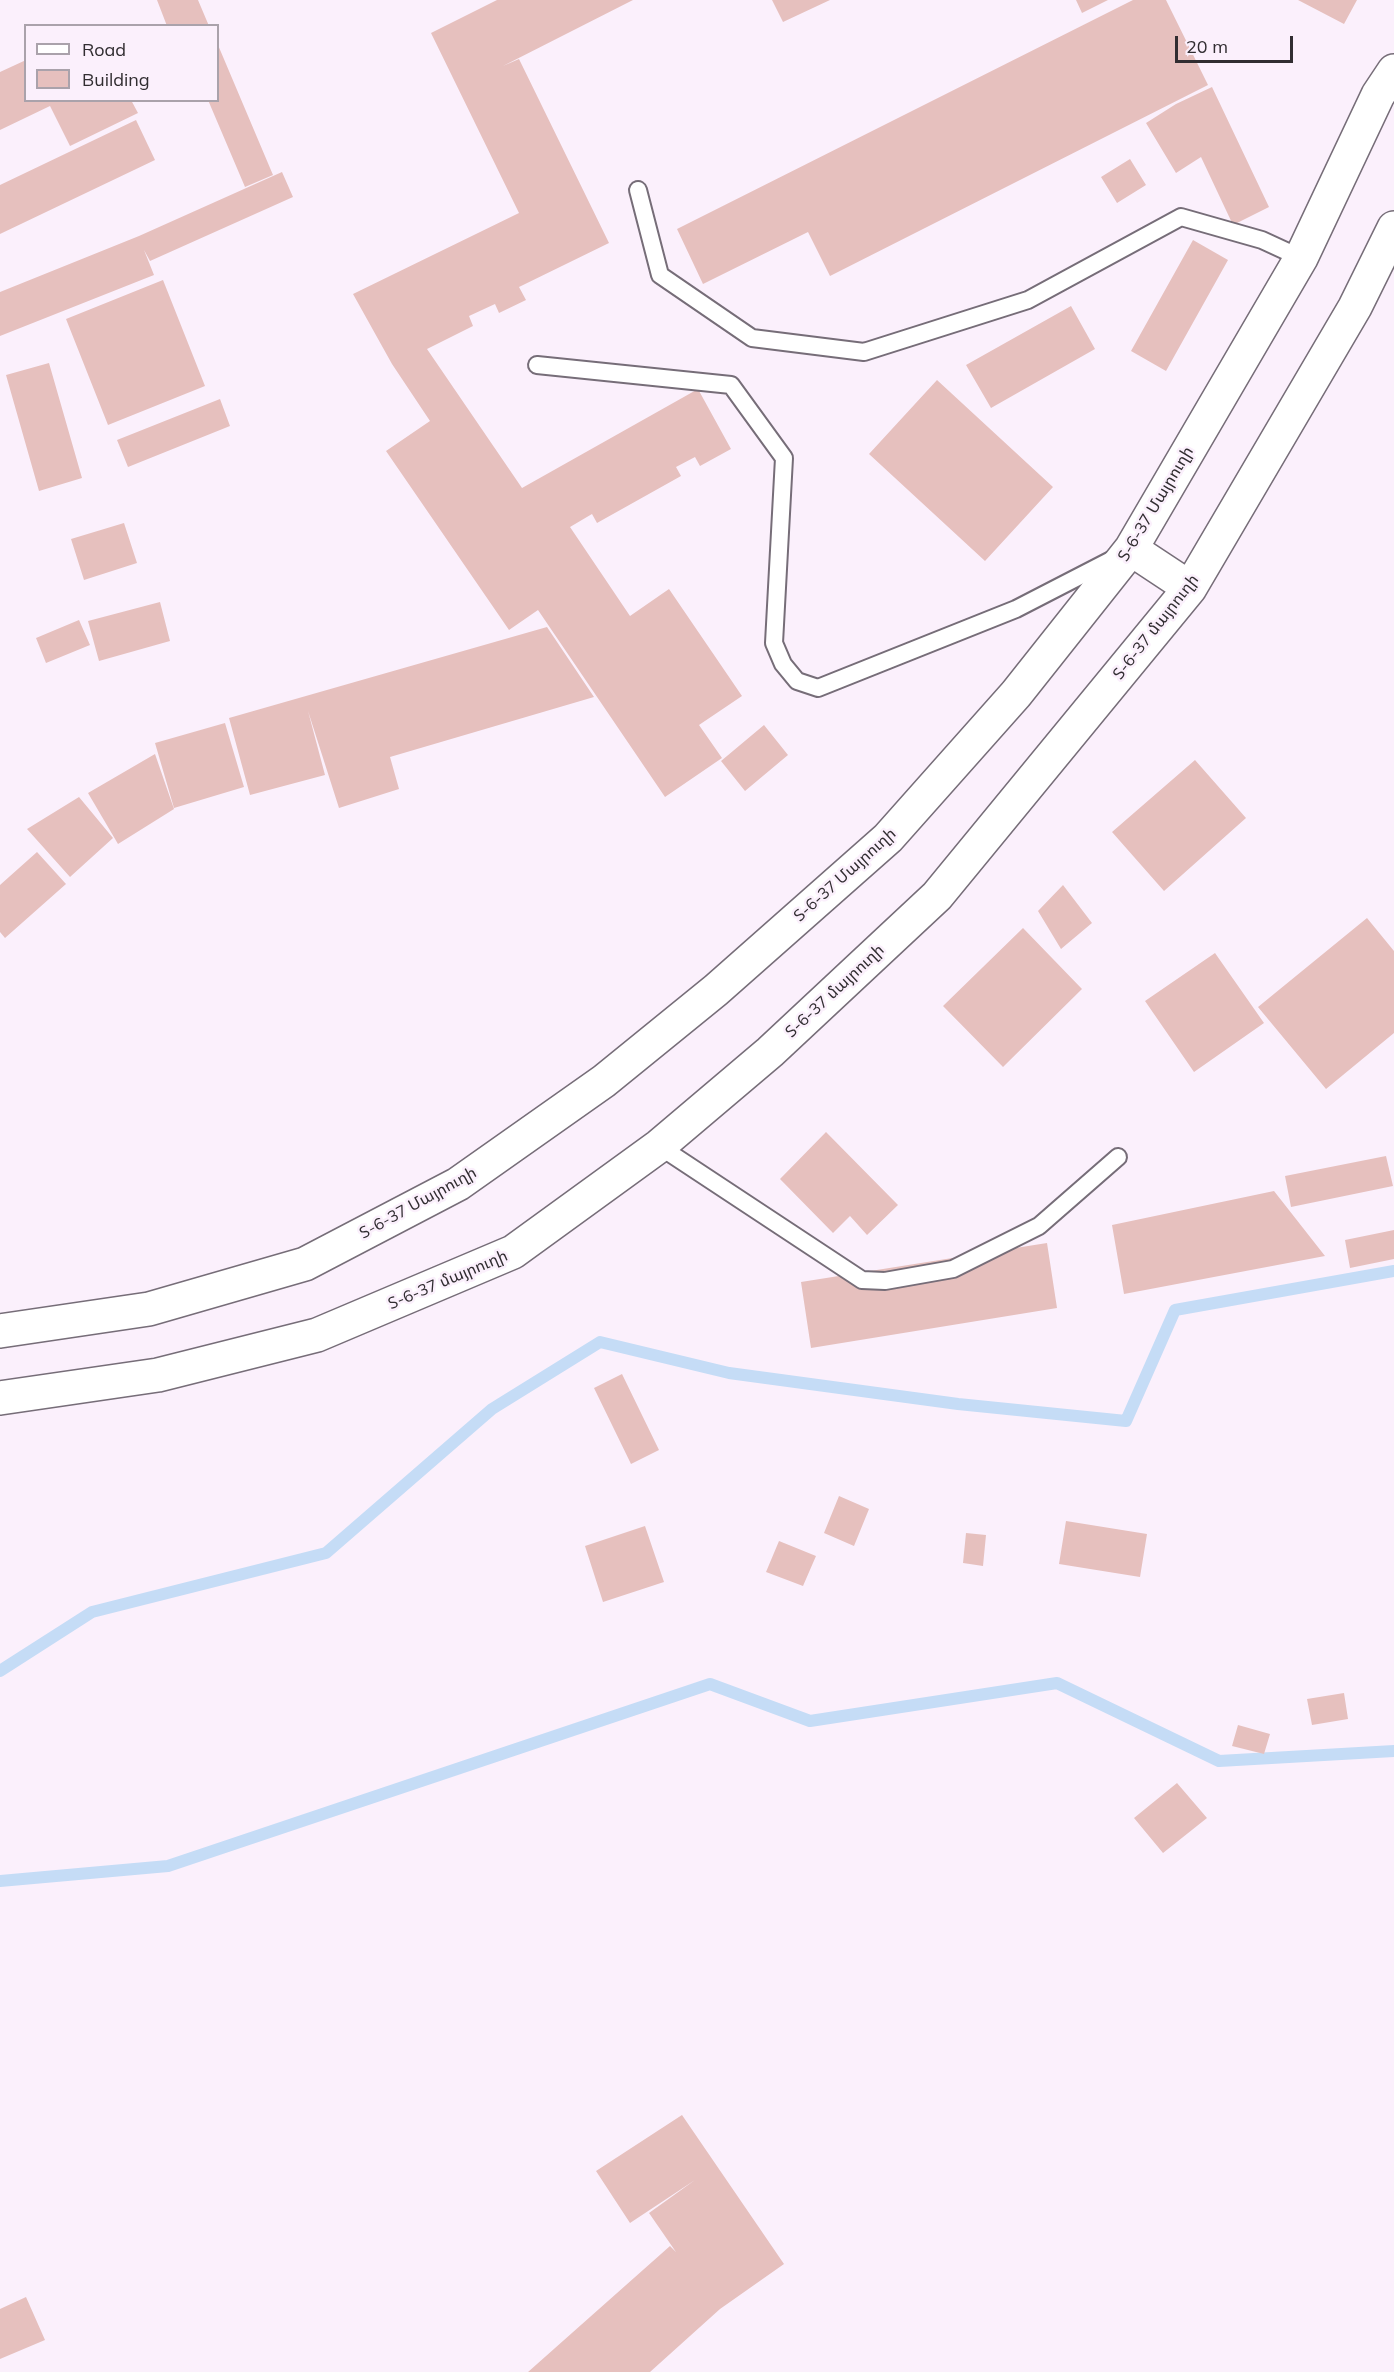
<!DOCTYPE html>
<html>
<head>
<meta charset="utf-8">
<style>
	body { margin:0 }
	#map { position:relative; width:1394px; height:2372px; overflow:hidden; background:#fbf0fc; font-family:Mulish,sans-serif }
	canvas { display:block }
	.legend { position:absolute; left:24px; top:24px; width:195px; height:78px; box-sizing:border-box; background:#fbf0fc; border:2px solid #aaa2ab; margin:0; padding:8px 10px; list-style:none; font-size:18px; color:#312d31 }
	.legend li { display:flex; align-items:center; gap:12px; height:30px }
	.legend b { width:30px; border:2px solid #aaa2ab }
	.scale { position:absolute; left:1175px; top:36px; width:118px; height:27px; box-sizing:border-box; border:3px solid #312d31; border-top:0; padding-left:8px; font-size:18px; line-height:21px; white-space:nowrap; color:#312d31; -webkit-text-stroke:4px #fbf0fc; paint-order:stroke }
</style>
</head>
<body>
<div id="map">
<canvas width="1394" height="2372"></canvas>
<ul class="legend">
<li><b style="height:8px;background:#fff"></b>Road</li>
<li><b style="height:16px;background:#e6c0be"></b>Building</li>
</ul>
<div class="scale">20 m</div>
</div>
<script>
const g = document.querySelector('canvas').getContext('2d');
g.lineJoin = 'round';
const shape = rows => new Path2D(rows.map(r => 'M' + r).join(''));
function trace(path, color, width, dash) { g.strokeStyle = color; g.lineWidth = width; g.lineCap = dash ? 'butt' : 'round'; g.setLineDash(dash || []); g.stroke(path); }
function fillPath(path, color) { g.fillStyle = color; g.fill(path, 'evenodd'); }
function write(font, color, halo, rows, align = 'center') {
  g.font = font + ' Mulish,"Noto Sans Armenian",sans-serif'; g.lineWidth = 5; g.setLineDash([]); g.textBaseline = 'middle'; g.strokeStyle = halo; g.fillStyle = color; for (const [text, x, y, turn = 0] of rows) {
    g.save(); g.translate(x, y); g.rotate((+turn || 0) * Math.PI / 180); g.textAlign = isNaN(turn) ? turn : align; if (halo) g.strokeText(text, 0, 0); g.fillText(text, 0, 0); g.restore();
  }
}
trace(shape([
	[0,1671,92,1612,326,1553,492,1409,600,1342,729,1373,958,1404,1126,1421,1175,1310,1394,1271],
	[0,1881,168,1866,710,1684,810,1721,1057,1683,1219,1761,1394,1751]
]), '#c5dcf6', 12);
fillPath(shape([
	[157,0,198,0,209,26,167,26],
	[497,0,633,0,503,66,519,59,609,243,519,287,526,300,499,313,495,304,469,316,473,326,427,349,522,488,698,389,731,449,700,466,695,457,676,467,681,476,597,523,592,514,570,527,630,616,669,589,742,696,699,725,722,758,665,797,538,610,509,630,386,451,430,421,392,364,353,294,519,213,431,33],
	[772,0,830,0,783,22],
	[1076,0,1108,0,1082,13],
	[1133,0,1166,0,1208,85,830,276,808,232,703,284,677,229],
	[1298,0,1357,0,1344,24],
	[218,45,273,175,245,187,208,100,218,100],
	[26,60,26,100,131,100,138,113,70,146,50,106,0,130,0,72],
	[1212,87,1269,207,1233,225,1201,157,1176,173,1146,123,1176,104],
	[136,120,155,160,0,234,0,185],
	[1130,159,1146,185,1117,203,1101,177],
	[282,172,293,197,150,261,144,250,154,275,0,336,0,292,139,236],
	[1193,240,1228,260,1166,371,1131,351],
	[163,280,205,386,108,425,66,319],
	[1071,306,1095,349,991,408,966,365],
	[49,363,82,478,39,491,6,375],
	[937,380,1053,487,985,561,869,454],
	[220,399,230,426,128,467,117,440],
	[124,523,137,563,84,580,71,539],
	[160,602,170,641,99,661,88,621],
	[79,620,90,645,46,663,36,638],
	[547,627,594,697,390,757,399,789,339,808,308,711,325,775,250,795,229,718],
	[225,723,244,787,174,808,155,743],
	[764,725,788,755,745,791,721,761],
	[155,754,174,809,118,844,88,793],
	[1195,760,1246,818,1164,891,1112,832],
	[79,797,113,838,70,877,27,829],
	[37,852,66,884,5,938,0,932,0,885],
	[1063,885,1092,923,1061,949,1038,911],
	[1367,918,1394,951,1394,1033,1326,1089,1258,1007],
	[1023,928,1082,989,1003,1067,943,1006],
	[1215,953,1264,1023,1194,1072,1145,1001],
	[826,1132,898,1205,867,1235,850,1216,833,1233,780,1179],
	[1386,1156,1393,1186,1291,1207,1285,1176],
	[1274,1191,1325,1256,1124,1294,1112,1225],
	[1394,1230,1394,1259,1350,1268,1345,1240],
	[1047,1243,1057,1308,811,1348,801,1282],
	[622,1374,659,1450,631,1464,594,1388],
	[839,1496,869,1509,854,1546,824,1533],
	[1066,1521,1147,1534,1140,1577,1059,1564],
	[645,1526,664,1582,603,1602,585,1546],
	[966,1533,986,1535,983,1566,963,1563],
	[779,1541,816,1556,803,1586,766,1572],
	[1344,1693,1348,1719,1312,1725,1307,1699],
	[1238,1725,1270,1734,1264,1754,1232,1746],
	[1177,1783,1207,1818,1163,1853,1134,1818],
	[682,2115,784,2264,720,2309,650,2372,528,2372,670,2246,676,2252,649,2213,695,2180,630,2223,596,2171],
	[26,2297,45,2340,0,2359,0,2309]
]), '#e6c0be');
const service = shape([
	[638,190,660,275,752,338,864,352,1028,300,1181,217,1262,240,1301,258],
	[537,365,731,385,784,458,774,643,783,664,797,681,818,688,1016,609,1115,558],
	[659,1146,862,1280,885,1281,953,1269,1039,1226,1118,1157]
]);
const secondary = shape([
	[1131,549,1190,588],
	[0,1331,149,1309,305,1264,458,1184,604,1081,716,990,888,838,1016,694,1131,549,1301,258,1378,95,1394,71],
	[0,1398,158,1375,317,1335,513,1252,659,1146,770,1052,937,896,1190,588,1355,307,1394,228]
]);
trace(service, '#766d78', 20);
trace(secondary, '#766d78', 36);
trace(service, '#fff', 16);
trace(secondary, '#fff', 33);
write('16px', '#312d31', '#fbf0fc', [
	["Տ-6-37 Մայրուղի",1156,504,-59],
	["Տ-6-37 մայրուղի",1156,627,-52],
	["Տ-6-37 Մայրուղի",845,875,-42],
	["Տ-6-37 մայրուղի",835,991,-43],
	["Տ-6-37 Մայրուղի",418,1203,-29],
	["Տ-6-37 մայրուղի",448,1280,-23]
]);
</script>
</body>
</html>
